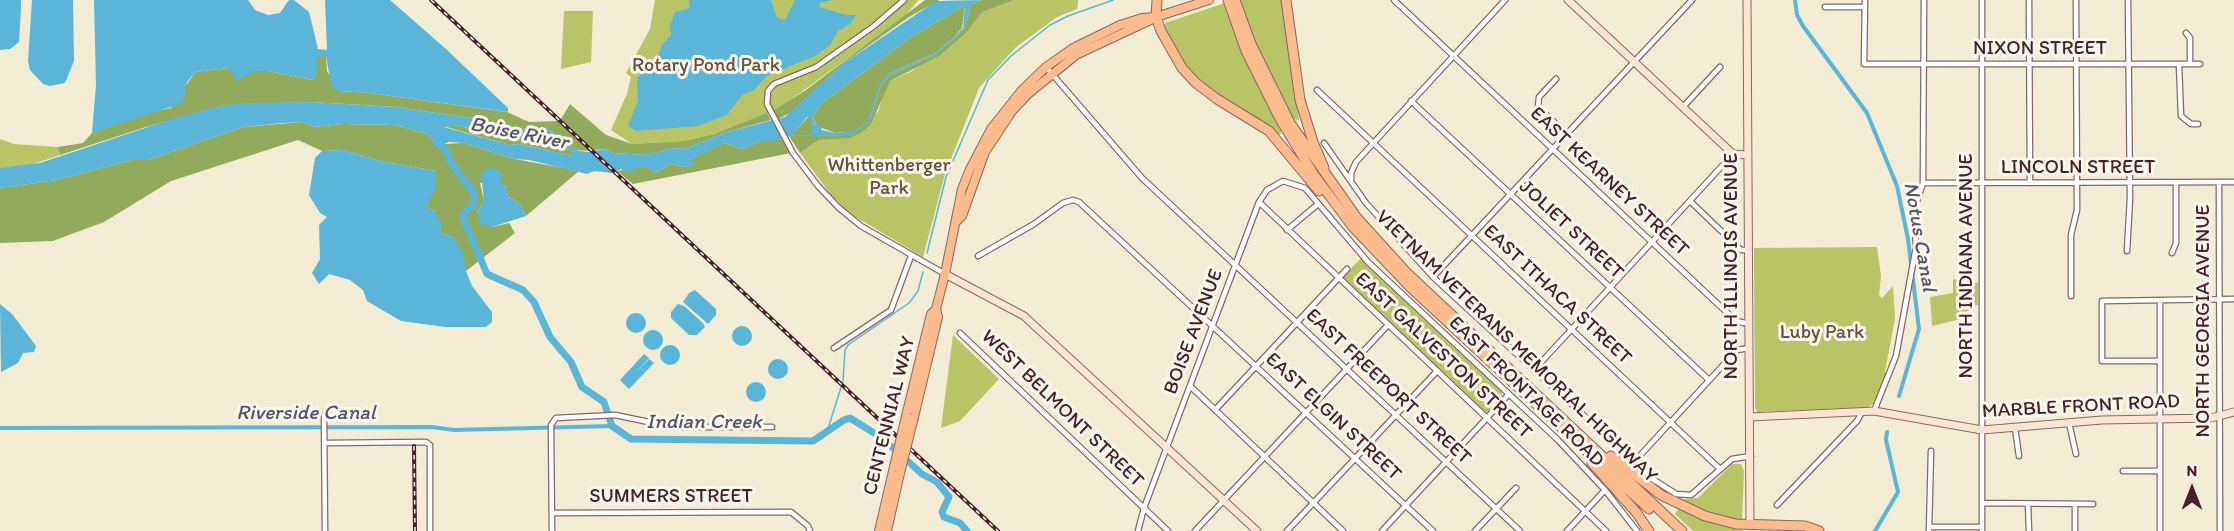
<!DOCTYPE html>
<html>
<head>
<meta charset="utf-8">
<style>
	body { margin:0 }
	#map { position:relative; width:2234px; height:531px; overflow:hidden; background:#f2ecd4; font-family:Itim,sans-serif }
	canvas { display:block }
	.north { position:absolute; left:2162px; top:459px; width:60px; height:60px; -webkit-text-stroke:4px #fbf7ec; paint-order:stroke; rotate:0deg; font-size:16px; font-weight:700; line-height:24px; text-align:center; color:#4a1f2b }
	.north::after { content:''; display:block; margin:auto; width:21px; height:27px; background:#4a1f2b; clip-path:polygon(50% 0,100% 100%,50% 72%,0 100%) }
</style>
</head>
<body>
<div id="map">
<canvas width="2234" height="531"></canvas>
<div class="north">N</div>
</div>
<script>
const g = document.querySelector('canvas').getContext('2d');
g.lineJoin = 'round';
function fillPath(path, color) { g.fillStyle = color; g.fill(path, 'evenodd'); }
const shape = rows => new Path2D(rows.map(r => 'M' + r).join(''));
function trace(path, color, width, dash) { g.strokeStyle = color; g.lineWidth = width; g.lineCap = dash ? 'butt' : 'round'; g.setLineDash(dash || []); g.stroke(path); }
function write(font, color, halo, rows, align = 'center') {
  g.font = font + ' Itim,sans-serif'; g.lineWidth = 6; g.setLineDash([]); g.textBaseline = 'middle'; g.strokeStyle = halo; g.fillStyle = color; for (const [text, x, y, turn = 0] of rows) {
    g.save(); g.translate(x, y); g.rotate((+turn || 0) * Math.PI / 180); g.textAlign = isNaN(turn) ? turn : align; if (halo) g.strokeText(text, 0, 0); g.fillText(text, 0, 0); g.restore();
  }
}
fillPath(shape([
	[655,0,919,0,904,17,778,109,714,134,684,141,632,144,611,130,627,94,631,77,626,73,650,29],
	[1015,0,1078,0,1078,3,1077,9,1057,17,1015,48,979,88,945,174,923,257,851,214,831,195,800,153,819,140,834,138,878,112,885,88,890,81,912,71,968,31,982,12],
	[1239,0,1283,0,1299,120,1293,119,1266,68],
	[1225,3,1247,61,1281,127,1281,134,1278,135,1204,84,1185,63,1165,28,1165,23],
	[564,11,593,11,591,62,561,69],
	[0,139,14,144,58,147,60,155,25,167,0,168],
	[1877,247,1881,276,1879,295,1882,298,1893,286,1895,318,1885,372,1889,374,1876,402,1868,407,1757,412,1755,408,1754,248],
	[1361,258,1501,390,1502,396,1486,413,1342,278],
	[1953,279,1978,283,1978,305,1973,306,1957,320,1932,326,1930,297,1953,293],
	[953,335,999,379,960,421,941,428],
	[1732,464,1741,464,1744,471,1742,520,1707,514,1679,500,1698,498],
	[1678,509,1706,520,1744,531,1693,531,1675,514]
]), '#b8c466');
fillPath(shape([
	[925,0,939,0,909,17,844,63,790,113,778,119,773,111,806,90],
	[982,0,1015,0,982,12,968,31,939,56,890,81,871,124,861,133,849,138,819,140,800,153,789,136,849,136,869,123,881,84,893,74,936,54,954,39,964,29,971,4],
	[965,5,962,28,953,38,935,53,890,73,881,83,868,121,861,127,850,132,835,133,816,126,813,116,822,103,910,38],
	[317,56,326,56,327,71,340,92,355,91,507,112,529,122,559,121,591,151,576,150,547,128,526,130,471,118,396,107,311,102,226,105,146,127,60,155,58,147,83,143,92,133,152,112,171,108,195,72,228,68,268,71,313,80,317,73],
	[570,104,606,135,632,144,684,141,714,134,767,113,771,120,727,132,685,149,675,148,646,155,613,153,605,149,594,150,561,119],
	[808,117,811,117,813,135,791,136],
	[302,122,314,127,343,124,395,125,427,134,433,141,444,144,463,143,515,159,579,171,526,216,520,204,508,196,505,185,480,183,484,200,477,213,492,227,509,223,515,233,466,271,462,252,453,237,441,233,435,212,427,206,436,171,380,161,343,150,322,151,298,140,171,181,104,222,53,241,0,243,0,188,57,180,132,160,148,160,243,127],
	[453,125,505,135,546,135,572,151,572,156,520,144,510,145,443,126],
	[781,139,791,153,633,184,617,171,646,166,654,172,660,171,670,163,683,167,696,164,689,160,714,146,724,143,743,149,761,141]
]), '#92aa5b');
fillPath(shape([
	[0,0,21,0,21,8,19,42,10,49,0,50],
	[32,0,73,0,74,61,65,83,50,86,43,84,30,70,28,61],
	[94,0,248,0,255,10,268,15,280,13,289,0,294,0,309,12,318,49,327,50,325,0,390,0,446,49,508,108,508,112,355,91,340,92,331,85,326,56,317,56,317,73,313,80,268,71,253,71,238,81,228,68,195,72,187,82,183,103,92,133,96,85],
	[689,0,771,0,777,18,785,20,795,0,832,0,820,3,819,7,846,15,856,15,850,24,838,31,830,45,817,55,767,76,754,90,742,95,727,115,698,126,636,131,628,126,638,101,637,77,656,64,661,46,671,35,670,25,675,12,690,8],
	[982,0,971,4,964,29,954,39,936,54,893,74,881,84,869,123,849,136,789,136,771,142,761,141,743,149,724,143,690,160,697,164,683,167,670,163,660,171,654,172,645,166,627,172,621,169,612,173,594,171,587,174,529,160,515,159,463,143,449,142,438,147,427,134,395,125,343,124,314,127,302,122,283,123,243,127,148,160,132,160,57,180,0,188,0,168,40,163,178,117,226,105,246,103,311,102,396,107,471,118,526,130,547,128,576,150,586,152,605,149,613,153,646,155,675,148,685,149,727,132,785,117,844,63,936,1],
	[965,5,963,28,953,38,935,53,890,73,880,83,868,120,861,127,850,132,835,133,822,130,818,123,815,125,813,116,822,103,910,38],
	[807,117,811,117,812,134,792,136],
	[453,125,505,135,546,135,572,151,572,156,520,144,510,145,444,127],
	[343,150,380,161,436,171,435,189,427,206,435,212,441,222,441,233,453,237,463,252,466,271,472,286,492,312,492,322,486,327,445,327,401,321,367,301,363,290,350,280,329,274,319,284,312,273,320,259,319,225,327,217,320,213,309,195,315,158,322,151],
	[489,168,497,169,502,175,500,182,505,185,508,196,520,204,526,216,492,227,480,224,477,213,484,200,481,172],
	[695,290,716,309,716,315,708,324,683,302,689,293],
	[0,304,13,315,36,346,34,352,23,353,18,363,1,372],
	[678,304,684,306,703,323,705,327,697,335,689,335,671,318,671,312],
	'626 323a10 10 0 1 1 20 0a10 10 0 1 1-20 0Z',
	'732 336a10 10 0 1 1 20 0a10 10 0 1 1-20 0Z',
	'643 340a10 10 0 1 1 20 0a10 10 0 1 1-20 0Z',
	'660 355a10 10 0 1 1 20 0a10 10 0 1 1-20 0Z',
	[644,354,649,358,636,372,649,359,654,363,629,389,620,380],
	'768 369a10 10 0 1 1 20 0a10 10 0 1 1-20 0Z',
	'746 392a10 10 0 1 1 20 0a10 10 0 1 1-20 0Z'
]), '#5ab5d8');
trace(shape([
	[927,253,946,177,988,80,1011,56,1050,25,1068,16,1113,0],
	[827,432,843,381,845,350,848,345,909,303,918,291,923,272]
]), '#5ab5d8', 1.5);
trace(shape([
	[1795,0,1797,15,1803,26,1867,113,1897,186,1908,239,1919,329,1899,396],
	[0,428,432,427,454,430,612,426],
	[1875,531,1898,492,1886,440,1887,432]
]), '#5ab5d8', 4);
trace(shape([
	[436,142,447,151,451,163,474,193,474,204,462,215,487,274,523,290,534,302,550,337,571,362,582,387,604,402,612,426,631,439,813,441,844,420,850,418,882,438,922,474,937,482,949,497,942,512,944,517,960,523,967,531]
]), '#5ab5d8', 7);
const street = shape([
	[904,0,874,26,816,67,774,84,768,91,767,104,793,153,818,186,839,208,861,226,945,274],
	[1394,0,1736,321,1749,324],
	[1865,0,1864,64,2200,64],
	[1982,0,1982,531],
	[2029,0,2030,183],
	[1825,7,1865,7],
	[2186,33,2190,38,2190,64],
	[2179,64,2181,116,2191,124,2198,124],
	[1046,67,1142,178,1520,531],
	[1556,79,1539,97,1538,107,1567,134],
	[1317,90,1720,469],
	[1411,101,1709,380],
	[1683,107,1720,67],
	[1324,143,1366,203,1433,277,1654,480,1676,494,1691,495,1732,459,1751,456],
	[1351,180,1351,173,1356,162,1505,0],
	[2219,182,2220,531],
	[1923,183,2234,182],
	[1259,202,1606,531],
	[1691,202,1741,250,1748,250],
	[1287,230,1318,204],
	[2127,251,2130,198,2128,0],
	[2172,253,2176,243,2176,182],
	[978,256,1034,224,1063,203,1073,200,1079,202,1433,531],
	[1433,277,1692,0],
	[2071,296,2071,235,2077,210,2076,0],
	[2160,300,2160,531],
	[960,333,1168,531],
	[834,348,891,310,911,256],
	[2159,361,2102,361,2102,301,2234,299],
	[1534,370,1733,154],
	[1190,386,1343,531],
	[1215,410,1347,269],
	[1874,411,1896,356,1916,247,1914,210,1923,183,1924,0],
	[324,415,325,531],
	[2069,423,2076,454],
	[2015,428,2019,456],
	[325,443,426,442,430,445,430,531],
	[1635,461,1737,350,1749,348],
	[2123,471,2160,471],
	[1982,503,2093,504],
	[2028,504,2029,531],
	[1777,505,1857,421,1862,412],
	[552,513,791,512,808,526,810,531],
	[1929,527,1982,527],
	[552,531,551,425,556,418,615,415,673,427,772,427],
	[1138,531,1144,508,1259,202,1267,190,1283,181,1305,188,1368,262,1558,440,1605,490,1637,531],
	[1195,531,1388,325],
	[1287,531,1437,371],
	[1382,531,1509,394],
	[1475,531,1516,488],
	[1567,531,1605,490],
	[1929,531,1931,451],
	[2075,531,2075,504]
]);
const secondary = shape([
	[1568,0,1733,154,1748,155],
	[1747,0,1750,525],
	[945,274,1024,316,1257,531],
	[1750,417,1874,411,1982,430,2102,420,2211,418,2234,412]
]);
const primary = shape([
	[957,221,962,216,985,152,1012,111,1028,94,1076,55,1155,18],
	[907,412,931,314,936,309,945,274,962,189,970,169,991,129,1022,90,1046,67,1073,48,1120,25,1142,18,1156,17,1209,0],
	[914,417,938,317,936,309],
	[879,531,894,467],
	[887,531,900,473]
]);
const highway = shape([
	[1157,0,1156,17,1161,31,1182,68,1196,83,1217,99,1269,131,1319,191],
	[1228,0,1246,51,1279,117,1314,175,1353,227,1409,286,1649,509],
	[1235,0,1251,44,1290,123,1357,218,1406,272,1682,531],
	[1286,0,1300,100,1313,142,1324,168],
	[1611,456,1661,495,1705,516,1736,524,1805,526,1819,531],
	[1592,463,1636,512,1649,531]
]);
trace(street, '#856766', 7);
trace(secondary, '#856766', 9);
trace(primary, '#856766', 10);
trace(highway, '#856766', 11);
trace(street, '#fff', 4.5);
trace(secondary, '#fde4d1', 7);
trace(primary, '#fbbb8c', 8);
trace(highway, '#fbbb8c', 9);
const rail = shape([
	[431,0,998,531],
	[414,446,415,531]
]);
trace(rail, '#4a1f2b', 4);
trace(rail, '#fbf7ec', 1.5, [4.5]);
const primaryBridge = shape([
	[894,467,907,412],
	[900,473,914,417]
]);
trace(primaryBridge, '#856766', 10, []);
trace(primaryBridge, '#fbbb8c', 8);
write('20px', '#4a1f2b', '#fbf7ec', [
	["NIXON STREET",2040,49],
	["LINCOLN STREET",2078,168],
	["EAST KEARNEY STREET",1609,182,43],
	["JOLIET STREET",1571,230,43],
	["NORTH ILLINOIS AVENUE",1732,266,-90],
	["NORTH INDIANA AVENUE",1967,266,-90],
	["EAST ITHACA STREET",1557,295,43],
	["NORTH GEORGIA AVENUE",2204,321,-90],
	["BOISE AVENUE",1194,332,-69],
	["VIETNAM VETERANS MEMORIAL HIGHWAY",1516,347,44],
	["EAST GALVESTON STREET",1443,356,43],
	["EAST FREEPORT STREET",1388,387,43],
	["EAST FRONTAGE ROAD",1526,392,44],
	["MARBLE FRONT ROAD",2081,407,-3],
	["WEST BELMONT STREET",1062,409,44],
	["CENTENNIAL WAY",890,416,-76],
	["EAST ELGIN STREET",1333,417,43],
	["SUMMERS STREET",671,497]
]);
write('20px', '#6b513d', '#fbf7ec', [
	["Rotary Pond Park",706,66],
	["Whittenberger",889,166],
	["Park",889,189],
	["Luby Park",1822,333]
]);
write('italic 21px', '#505468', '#fbf7ec', [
	["Boise River",519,134,11],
	["Notus Canal",1919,237,80],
	["Riverside Canal",306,414],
	["Indian Creek",704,423]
]);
</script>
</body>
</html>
